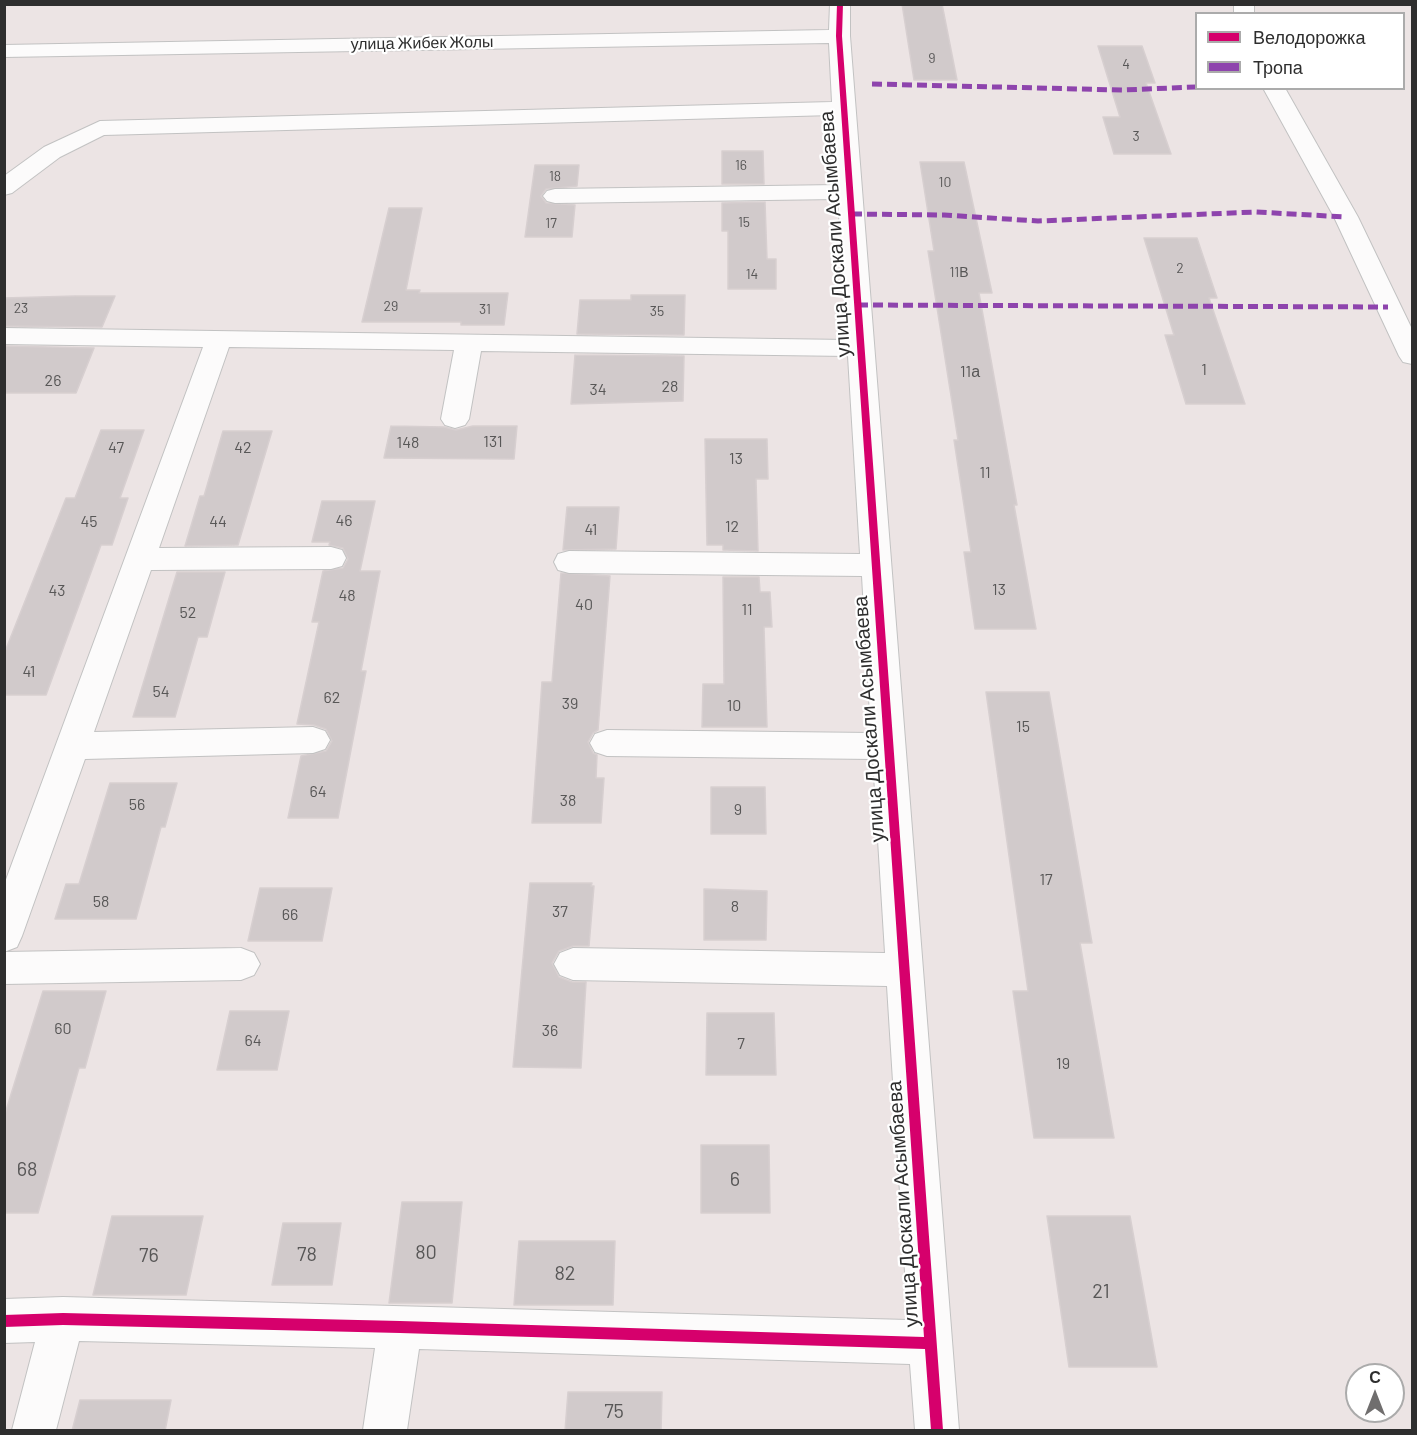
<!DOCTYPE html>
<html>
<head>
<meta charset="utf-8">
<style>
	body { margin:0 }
	#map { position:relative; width:1417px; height:1435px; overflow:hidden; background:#ece4e4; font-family:Barlow,sans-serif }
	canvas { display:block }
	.frame { position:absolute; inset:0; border:6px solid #2e2e2e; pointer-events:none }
	.legend { position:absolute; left:1195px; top:12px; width:210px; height:78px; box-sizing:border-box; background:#fff; border:2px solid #ababab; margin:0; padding:8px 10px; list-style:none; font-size:18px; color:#2e2e2e }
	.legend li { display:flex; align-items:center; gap:12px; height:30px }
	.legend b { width:30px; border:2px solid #ababab }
	.north { position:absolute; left:1345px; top:1363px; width:60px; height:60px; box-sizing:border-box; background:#fff; border:2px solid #ababab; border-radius:50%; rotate:0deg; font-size:16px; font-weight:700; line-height:24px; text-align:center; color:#2e2e2e }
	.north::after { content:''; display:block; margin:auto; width:21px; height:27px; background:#706e6e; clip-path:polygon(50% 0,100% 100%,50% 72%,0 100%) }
</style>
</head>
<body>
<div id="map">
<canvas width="1417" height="1435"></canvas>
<div class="frame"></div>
<ul class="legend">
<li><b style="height:8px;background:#d6006c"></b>Велодорожка</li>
<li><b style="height:8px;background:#8e44ad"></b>Тропа</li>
</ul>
<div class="north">С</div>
</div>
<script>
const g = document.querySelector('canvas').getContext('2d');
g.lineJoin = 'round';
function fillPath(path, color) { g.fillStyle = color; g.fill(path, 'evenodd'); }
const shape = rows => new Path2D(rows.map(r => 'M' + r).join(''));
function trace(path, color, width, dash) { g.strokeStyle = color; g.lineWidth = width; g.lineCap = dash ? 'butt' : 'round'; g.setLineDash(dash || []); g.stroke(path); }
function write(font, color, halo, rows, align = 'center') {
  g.font = font + ' Barlow,sans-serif'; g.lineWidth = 4.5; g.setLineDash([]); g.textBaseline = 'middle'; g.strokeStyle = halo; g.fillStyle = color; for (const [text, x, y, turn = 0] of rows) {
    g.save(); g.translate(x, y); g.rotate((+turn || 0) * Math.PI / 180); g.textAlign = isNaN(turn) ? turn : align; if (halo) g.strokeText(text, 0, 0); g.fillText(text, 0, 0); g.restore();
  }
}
const building = shape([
	[902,4,942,4,957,80,914,80,902,4],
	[1098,46,1142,46,1155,83,1146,83,1171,154,1114,154,1103,117,1120,117,1098,46],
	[722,151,763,151,764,184,722,184,722,151],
	[920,162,964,162,992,293,979,293,1017,505,1014,505,1036,629,975,629,964,552,971,552,954,440,958,440,928,251,934,251,920,162],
	[535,165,579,165,577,186,546,189,541,196,546,203,575,205,572,237,525,237,535,165],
	[765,202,767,259,776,259,776,289,728,289,728,231,722,231,722,203,765,202],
	[389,208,422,208,406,290,420,290,419,293,508,293,504,325,461,325,461,322,362,322,389,208],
	[1144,238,1197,238,1217,298,1209,298,1245,404,1186,404,1165,335,1174,335,1144,238],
	[631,295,685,295,684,335,577,334,580,300,631,300,631,295],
	[76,296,115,296,102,327,4,326,4,298,76,296],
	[4,346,94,348,76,393,4,393,4,346],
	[575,355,684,356,683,401,571,404,575,355],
	[391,426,444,427,456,430,473,426,517,426,514,459,384,458,391,426],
	[101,430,144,430,120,498,128,498,112,545,101,545,46,695,4,695,4,654,66,498,75,498,101,430],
	[223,431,272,431,238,545,185,546,200,496,204,496,223,431],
	[705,439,767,439,768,479,756,479,758,551,723,550,723,545,707,545,705,439],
	[322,501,375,501,360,571,380,571,361,671,366,671,338,818,288,818,301,756,326,751,332,741,326,729,314,725,297,724,319,622,312,622,323,571,343,568,348,559,343,548,329,545,330,542,312,542,322,501],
	[567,507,619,507,616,549,563,550,567,507],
	[177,572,225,572,207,637,198,637,175,717,133,717,177,572],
	[561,573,610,576,598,730,593,733,588,742,593,753,597,755,596,778,604,778,601,823,532,823,542,682,552,682,561,573],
	[723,577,759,577,760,592,770,592,772,627,764,627,767,727,702,727,703,684,724,684,723,577],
	[986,692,1049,692,1092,943,1080,943,1114,1138,1034,1138,1013,991,1028,991,986,692],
	[110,783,177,783,165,827,161,827,136,919,55,919,66,884,79,884,110,783],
	[711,787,765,787,766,834,711,834,711,787],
	[530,883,592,883,591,886,594,886,589,946,573,946,559,951,552,963,559,977,572,982,586,982,581,1068,513,1067,530,883],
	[260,888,332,888,322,941,248,941,260,888],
	[704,889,767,891,766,940,704,940,704,889],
	[43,991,106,991,85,1068,79,1068,38,1213,4,1213,4,1117,43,991],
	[230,1011,289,1011,277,1070,217,1070,230,1011],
	[707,1013,774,1013,776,1075,706,1075,707,1013],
	[701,1145,769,1145,770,1213,701,1213,701,1145],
	[402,1202,462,1202,452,1303,389,1303,402,1202],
	[112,1216,203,1216,186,1295,93,1295,112,1216],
	[1047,1216,1130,1216,1157,1367,1069,1367,1047,1216],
	[283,1223,341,1223,332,1285,272,1285,283,1223],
	[519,1241,615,1241,613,1305,514,1305,519,1241],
	[568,1392,662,1392,661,1431,565,1431,568,1392],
	[80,1400,171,1400,165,1431,72,1431,80,1400]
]);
fillPath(building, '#d1cacb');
trace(building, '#d7cfd0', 1.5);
const minor = shape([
	[830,4,850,4,850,36,959,1430,915,1430,910,1364,419,1349,407,1430,363,1430,375,1348,79,1341,56,1430,12,1430,35,1342,4,1343,4,1299,63,1297,908,1320,887,986,573,980,560,975,554,964,560,953,573,948,885,953,873,759,607,756,595,752,590,743,595,734,607,730,871,733,862,576,569,573,558,570,554,562,558,554,569,551,860,554,848,356,481,351,469,419,465,425,455,428,445,425,441,419,454,350,229,347,159,548,331,547,342,550,346,558,342,566,331,569,151,570,94,732,313,727,325,731,330,740,325,749,313,753,85,759,22,936,17,947,4,952,4,885,203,347,4,344,4,328,847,340,838,199,555,203,547,201,543,196,547,191,555,189,838,185,833,115,104,135,60,157,12,193,4,195,4,176,44,147,100,121,832,102,829,43,4,57,4,45,829,30,830,4],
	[1234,4,1254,4,1254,14,1234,14,1234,4],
	[1263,88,1285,88,1358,217,1412,329,1412,364,1403,362,1399,356,1334,217,1263,88],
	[241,948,254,953,260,964,254,975,241,980,4,984,4,952,241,948]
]);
trace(minor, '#c2c2c2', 2);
fillPath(minor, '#fcfbfb');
trace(shape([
	[872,84,1122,90,1196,87],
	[852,214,944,215,1038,221,1256,212,1346,217],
	[858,305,1388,307]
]), '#8e44ad', 5, [10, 5]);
fillPath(shape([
	[837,4,843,4,842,36,943,1430,931,1430,925,1349,400,1333,63,1325,4,1327,4,1315,63,1313,400,1321,924,1337,836,36,837,4]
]), '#d6006c');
write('14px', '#585757', null, [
	["9",932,58],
	["4",1126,64],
	["3",1136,136],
	["16",741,165],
	["18",555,176],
	["10",945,182],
	["15",744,222],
	["17",551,223],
	["2",1180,268],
	["11В",959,272],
	["14",752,274],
	["29",391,306],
	["23",21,308],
	["31",485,309],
	["35",657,311]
]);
write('16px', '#2e2e2e', '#fff', [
	["улица Жибек Жолы",422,43,-1]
]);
write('16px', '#585757', null, [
	["1",1204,370],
	["11а",970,372],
	["26",53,381],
	["28",670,387],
	["34",598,390],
	["131",493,442],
	["148",408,443],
	["47",116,448],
	["42",243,448],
	["13",736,459],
	["11",985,473],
	["46",344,521],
	["45",89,522],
	["44",218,522],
	["12",732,527],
	["41",591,530],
	["13",999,590],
	["43",57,591],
	["48",347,596],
	["40",584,605],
	["11",747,610],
	["52",188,613],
	["41",29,672],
	["54",161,692],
	["62",332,698],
	["39",570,704],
	["10",734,706],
	["15",1023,727],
	["64",318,792],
	["38",568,801],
	["56",137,805],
	["9",738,810],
	["17",1046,880],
	["58",101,902],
	["8",735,907],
	["37",560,912],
	["66",290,915],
	["60",63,1029],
	["36",550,1031],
	["64",253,1041],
	["7",741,1044],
	["19",1063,1064]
]);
write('20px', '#2e2e2e', '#fff', [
	["улица Доскали Асымбаева",835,234,-94],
	["улица Доскали Асымбаева",869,719,-94],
	["улица Доскали Асымбаева",903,1204,-94]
]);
write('20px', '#585757', null, [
	["68",27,1169],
	["6",735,1179],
	["80",426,1252],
	["78",307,1254],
	["76",149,1255],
	["82",565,1273],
	["21",1101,1291],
	["75",614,1411]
]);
</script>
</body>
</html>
